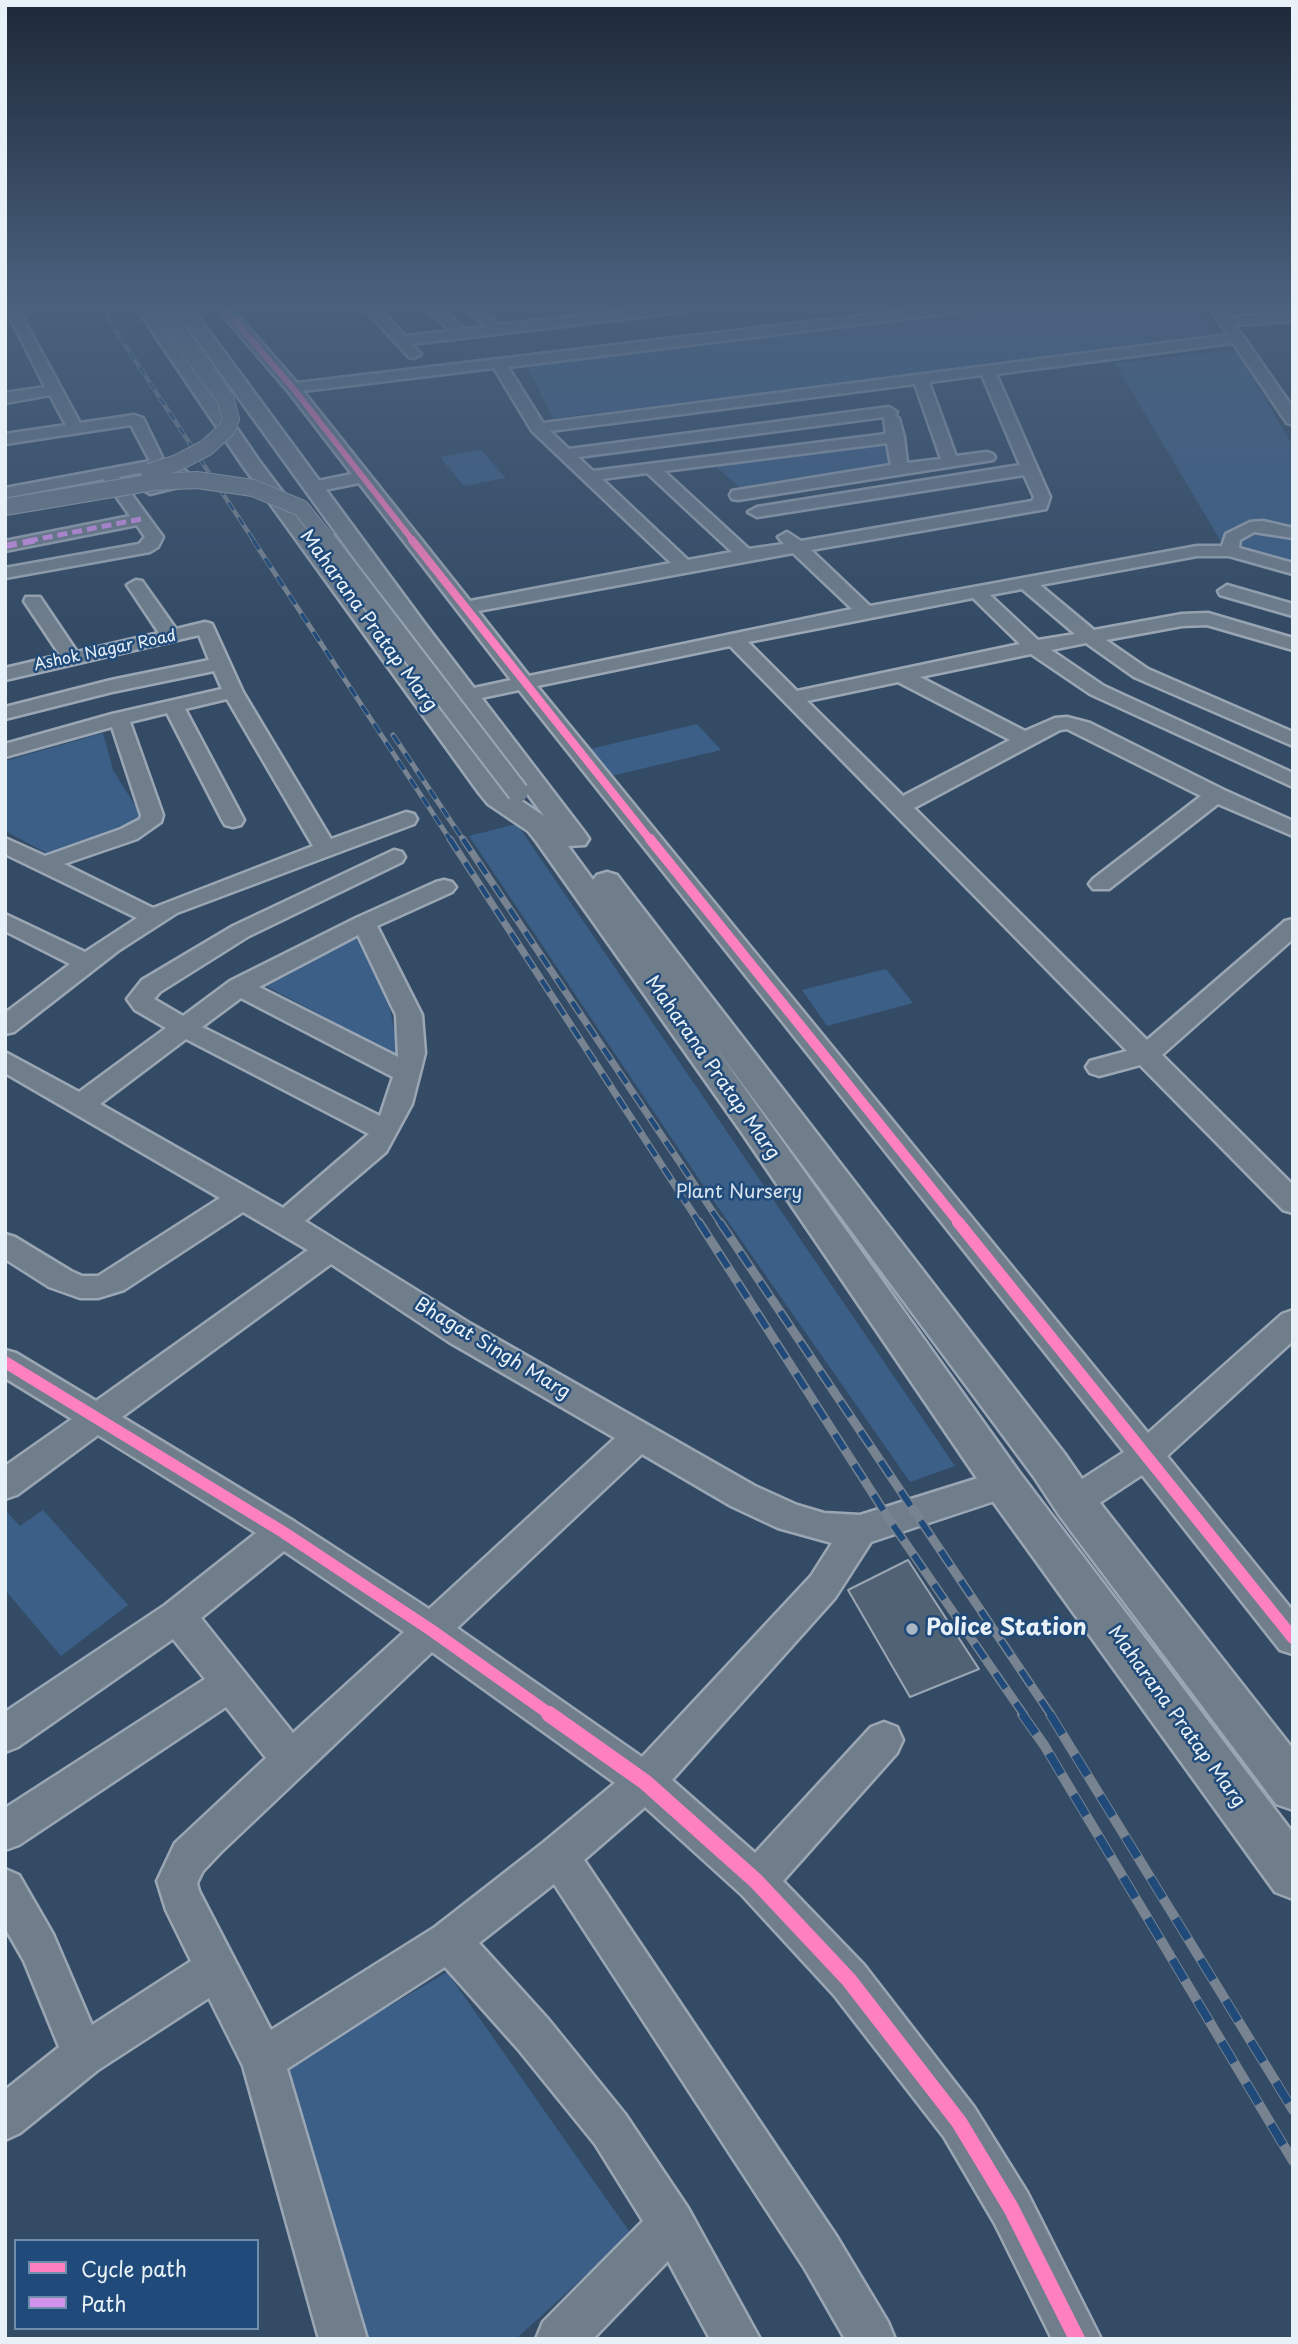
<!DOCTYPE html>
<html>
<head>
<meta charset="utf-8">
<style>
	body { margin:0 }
	#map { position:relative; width:1298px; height:2344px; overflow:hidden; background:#344b65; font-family:"Playpen Sans",sans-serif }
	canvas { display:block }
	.frame { position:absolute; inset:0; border:7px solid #e8f1f8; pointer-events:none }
	.legend { position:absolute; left:14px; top:2239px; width:245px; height:91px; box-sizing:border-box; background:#1f4a7a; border:2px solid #6f8dac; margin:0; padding:9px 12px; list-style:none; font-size:21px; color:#e8f1f8 }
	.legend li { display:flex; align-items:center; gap:14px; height:35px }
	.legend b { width:35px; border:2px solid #6f8dac }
</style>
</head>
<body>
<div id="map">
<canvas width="1298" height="2344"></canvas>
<div class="frame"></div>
<ul class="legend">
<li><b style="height:9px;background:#ff80c0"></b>Cycle path</li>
<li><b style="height:9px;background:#d193ec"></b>Path</li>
</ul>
</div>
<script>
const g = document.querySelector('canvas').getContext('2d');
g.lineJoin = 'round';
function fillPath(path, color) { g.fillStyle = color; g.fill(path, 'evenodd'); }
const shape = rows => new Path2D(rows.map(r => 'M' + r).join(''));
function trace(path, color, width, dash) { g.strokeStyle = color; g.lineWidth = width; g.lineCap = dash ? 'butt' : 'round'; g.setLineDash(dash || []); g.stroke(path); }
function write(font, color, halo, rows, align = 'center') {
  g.font = font + ' "Playpen Sans",sans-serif'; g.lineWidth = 5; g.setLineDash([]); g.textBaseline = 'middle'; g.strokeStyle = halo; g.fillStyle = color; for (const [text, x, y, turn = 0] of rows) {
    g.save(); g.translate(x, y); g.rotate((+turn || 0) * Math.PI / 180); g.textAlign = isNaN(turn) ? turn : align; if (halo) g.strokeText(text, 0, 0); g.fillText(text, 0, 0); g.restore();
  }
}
fillPath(shape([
	[1039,307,1191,307,1224,337,553,418,526,364],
	[1236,350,1293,446,1293,561,1220,540,1115,363],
	[892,439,896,466,743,490,712,463],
	[481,450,506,478,464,486,440,457],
	[697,724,721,750,611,776,590,749],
	[103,733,113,770,143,818,52,856,5,831,5,761],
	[517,824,955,1466,910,1482,711,1197,469,836],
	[357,935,386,991,400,1057,264,985],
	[886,969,913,1003,827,1026,802,990],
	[5,1510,20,1526,43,1510,128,1605,61,1656,5,1590],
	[447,1972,631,2234,516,2339,365,2339,288,2066]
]), '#3b5f87');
const building = shape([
	[908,1560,979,1669,910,1697,848,1590,908,1560]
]);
fillPath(building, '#516275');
trace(building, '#9aa6b3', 2);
const minor = shape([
	[5,307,17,307,80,423,134,415,143,418,162,457,160,459,177,464,188,473,182,486,150,494,142,489,144,485,169,479,171,474,159,469,119,477,163,537,158,547,150,552,5,578,5,568,139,544,145,537,137,525,5,551,5,541,130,516,104,479,5,498,5,488,150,461,131,425,5,444,5,434,66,425,50,395,5,403,5,393,45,387,5,307],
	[216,307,230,307,297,383,934,307,976,307,969,311,508,367,543,423,1228,335,1209,307,1223,307,1229,317,1293,313,1293,321,1235,325,1293,408,1293,425,1287,423,1233,343,996,374,1050,497,1046,509,811,550,870,606,1197,546,1222,546,1226,534,1250,522,1263,521,1293,528,1293,538,1254,532,1240,540,1239,548,1293,563,1293,574,1229,556,1197,556,1040,585,1094,630,1182,614,1208,613,1293,638,1293,650,1207,625,1182,626,1106,640,1148,669,1293,732,1293,746,1134,677,1086,643,1051,650,1104,686,1293,773,1293,787,1090,694,1031,654,920,677,1025,731,1055,718,1067,717,1090,723,1224,790,1293,821,1293,836,1218,804,1109,889,1093,889,1089,884,1093,879,1201,796,1067,729,1060,730,914,808,1147,1040,1285,921,1293,919,1293,939,1162,1055,1293,1185,1293,1213,1283,1210,1140,1065,1099,1076,1090,1073,1086,1067,1090,1061,1127,1051,730,646,537,686,1148,1433,1282,1314,1293,1310,1293,1341,1167,1456,1293,1611,1293,1654,1280,1650,1142,1475,1086,1512,1074,1516,1062,1512,1057,1502,1062,1492,1124,1452,519,690,467,701,460,699,457,695,460,691,511,680,359,483,314,492,308,491,306,487,308,483,352,474,288,391,216,307],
	[494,368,532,431,671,563,470,601,303,391,494,368],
	[982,375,1020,465,757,507,748,512,757,517,1024,475,1034,497,1032,501,801,541,787,532,778,537,784,544,749,549,664,471,887,443,891,465,732,491,730,495,732,499,738,500,993,460,995,457,993,454,987,452,956,456,929,382,982,375],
	[915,384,941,459,907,463,904,437,899,419,895,415,897,412,889,407,569,449,550,431,915,384],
	[884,417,886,434,593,471,578,457,884,417],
	[647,473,732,552,688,560,602,479,647,473],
	[793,553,852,609,529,676,478,611,793,553],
	[1022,589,1075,634,1038,640,990,595,1022,589],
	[973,598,1020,644,797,691,748,642,973,598],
	[898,682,1010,740,903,796,807,701,898,682],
	[363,307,378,307,405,336,450,331,425,307,440,307,465,329,485,327,465,307,480,307,499,325,653,307,696,307,689,311,412,344,421,354,414,358,409,357,363,307],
	[136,580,142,581,176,629,205,622,212,624,243,692,331,839,406,812,414,814,417,819,414,824,177,913,118,951,14,1032,5,1034,5,1013,70,964,5,931,5,914,85,952,137,918,5,854,5,838,45,856,121,829,140,819,141,815,112,727,5,757,5,744,112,714,222,689,214,671,112,692,5,719,5,707,111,680,209,660,199,635,5,680,5,668,60,655,24,601,26,597,40,597,77,652,159,633,127,585,136,580],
	[227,699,313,846,153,908,64,864,137,839,161,822,163,815,130,722,167,713,222,820,225,825,233,827,241,825,244,820,185,709,227,699],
	[1227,585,1293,604,1293,616,1220,595,1218,591,1227,585],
	[394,850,402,852,405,857,402,862,249,936,160,992,154,999,183,1016,230,981,356,918,436,882,444,880,452,882,456,887,452,892,377,926,422,1015,425,1053,420,1073,412,1104,386,1152,305,1221,471,1324,755,1486,797,1505,824,1513,860,1515,1004,1470,1016,1474,1021,1484,1016,1494,871,1542,835,1598,672,1780,755,1853,871,1727,884,1722,897,1727,903,1740,897,1753,783,1881,864,1965,974,2107,1027,2192,1101,2339,1052,2339,995,2224,944,2137,834,1995,742,1895,645,1807,584,1860,837,2237,888,2322,895,2339,845,2339,805,2269,554,1884,479,1943,548,2019,625,2114,688,2208,760,2339,710,2339,668,2261,593,2339,536,2339,543,2322,643,2221,595,2144,518,2049,445,1967,287,2069,367,2339,319,2339,243,2066,209,1998,98,2070,20,2133,5,2140,5,2090,59,2047,24,1961,5,1928,5,1869,19,1875,53,1934,92,2025,191,1961,166,1910,157,1881,175,1843,266,1758,226,1707,19,1845,5,1850,5,1808,205,1679,173,1639,18,1747,5,1752,5,1712,165,1605,256,1533,98,1435,17,1495,5,1499,5,1466,72,1419,5,1378,5,1350,16,1353,96,1401,308,1250,243,1212,124,1290,98,1298,80,1298,49,1287,5,1259,5,1234,15,1237,71,1271,82,1276,98,1276,220,1198,5,1073,5,1052,79,1092,166,1028,135,1010,127,999,142,980,233,926,394,850],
	[358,935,396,1015,398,1057,259,987,358,935],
	[241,998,393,1077,380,1116,202,1027,241,998],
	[186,1039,369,1134,283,1208,100,1104,186,1039],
	[331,1264,449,1342,615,1438,429,1609,295,1522,122,1417,331,1264],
	[642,1454,731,1506,778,1528,832,1543,811,1576,642,1757,457,1628,642,1454],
	[284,1551,404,1632,293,1733,201,1618,284,1551],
	[432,1652,615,1783,544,1842,435,1927,271,2030,199,1891,197,1883,203,1871,221,1852,432,1652]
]);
const major = shape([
	[136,307,154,307,257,458,499,781,508,792,544,816,409,634,173,307,191,307,425,624,585,833,589,839,585,845,568,846,593,880,597,875,607,872,617,875,1064,1453,1089,1489,1293,1749,1293,1810,1276,1804,1059,1515,1034,1477,713,1044,1019,1472,1293,1833,1293,1899,1275,1892,989,1496,740,1130,536,841,528,831,488,804,479,793,243,466,136,307]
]);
trace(minor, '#9aa6b3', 5);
trace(major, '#9aa6b3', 5);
fillPath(minor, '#707e8c');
fillPath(major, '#707e8c');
const railFar4 = shape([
	[100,307,254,541]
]);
const railFar3 = shape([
	[253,540,451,841],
	[393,735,464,841]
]);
const railFar2 = shape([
	[450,839,700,1224],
	[463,839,721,1224]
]);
const railFar1 = shape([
	[699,1222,891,1522,1024,1715],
	[720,1222,1051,1715]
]);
const rail = shape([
	[1022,1714,1044,1745,1293,2161],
	[1050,1714,1293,2110]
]);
trace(railFar4, '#778390', 4.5);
trace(railFar3, '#778390', 5);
trace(railFar2, '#778390', 7);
trace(railFar1, '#778390', 9);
trace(rail, '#778390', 10);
trace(railFar4, '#1f4a7a', 2.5, [9]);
trace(railFar3, '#1f4a7a', 3.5, [11]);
trace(railFar2, '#1f4a7a', 4.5, [14]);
trace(railFar1, '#1f4a7a', 6, [18]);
trace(rail, '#1f4a7a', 8, [24]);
const minorBridgeFar1 = shape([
	[149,472,177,463,206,448,227,429,231,419,226,400,157,307],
	[5,507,154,482,197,480,253,488,301,508,327,541]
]);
const minorBridge = shape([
	[325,540,518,792]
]);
trace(minorBridgeFar1, '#9aa6b3', 18, []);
trace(minorBridge, '#9aa6b3', 24, []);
trace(minorBridgeFar1, '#707e8c', 16);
trace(minorBridge, '#707e8c', 20);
trace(shape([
	[28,541,141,519]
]), '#d193ec', 5, [10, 5]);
trace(shape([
	[5,546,37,540]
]), '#d193ec', 6, [12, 6]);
trace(shape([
	[223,307,293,388,413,541]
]), '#ff80c0', 6);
trace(shape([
	[412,540,651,841]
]), '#ff80c0', 8);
trace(shape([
	[650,839,960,1224]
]), '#ff80c0', 10);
trace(shape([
	[958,1222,1293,1638],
	[5,1362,283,1532,431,1630,551,1715]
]), '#ff80c0', 12);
trace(shape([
	[549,1714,645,1782,756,1881,849,1980,959,2122,1011,2208,1077,2339]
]), '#ff80c0', 16);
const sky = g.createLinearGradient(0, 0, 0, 635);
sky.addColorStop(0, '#1d2938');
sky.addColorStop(0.48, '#4a617e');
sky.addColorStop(1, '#4a617e00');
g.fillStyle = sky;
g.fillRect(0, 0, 1298, 635);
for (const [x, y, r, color] of [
	[912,1629,7,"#a9b7c5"]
]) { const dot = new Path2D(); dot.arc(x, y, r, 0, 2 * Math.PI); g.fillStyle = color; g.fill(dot); trace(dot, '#1f4a7a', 2.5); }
write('16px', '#e8f1f8', '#1f4a7a', [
	["Ashok Nagar Road",105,651,-12]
]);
write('19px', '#e8f1f8', '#1f4a7a', [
	["Maharana Pratap Marg",368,621,54],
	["Maharana Pratap Marg",712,1068,55],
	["Bhagat Singh Marg",492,1349,31],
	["Maharana Pratap Marg",1176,1717,54]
]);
write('19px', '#d7e3ed', '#1f4a7a', [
	["Plant Nursery",739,1193]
]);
write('bold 23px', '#e8f1f8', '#1f4a7a', [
	["Police Station",926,1629]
], 'left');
</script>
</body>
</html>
